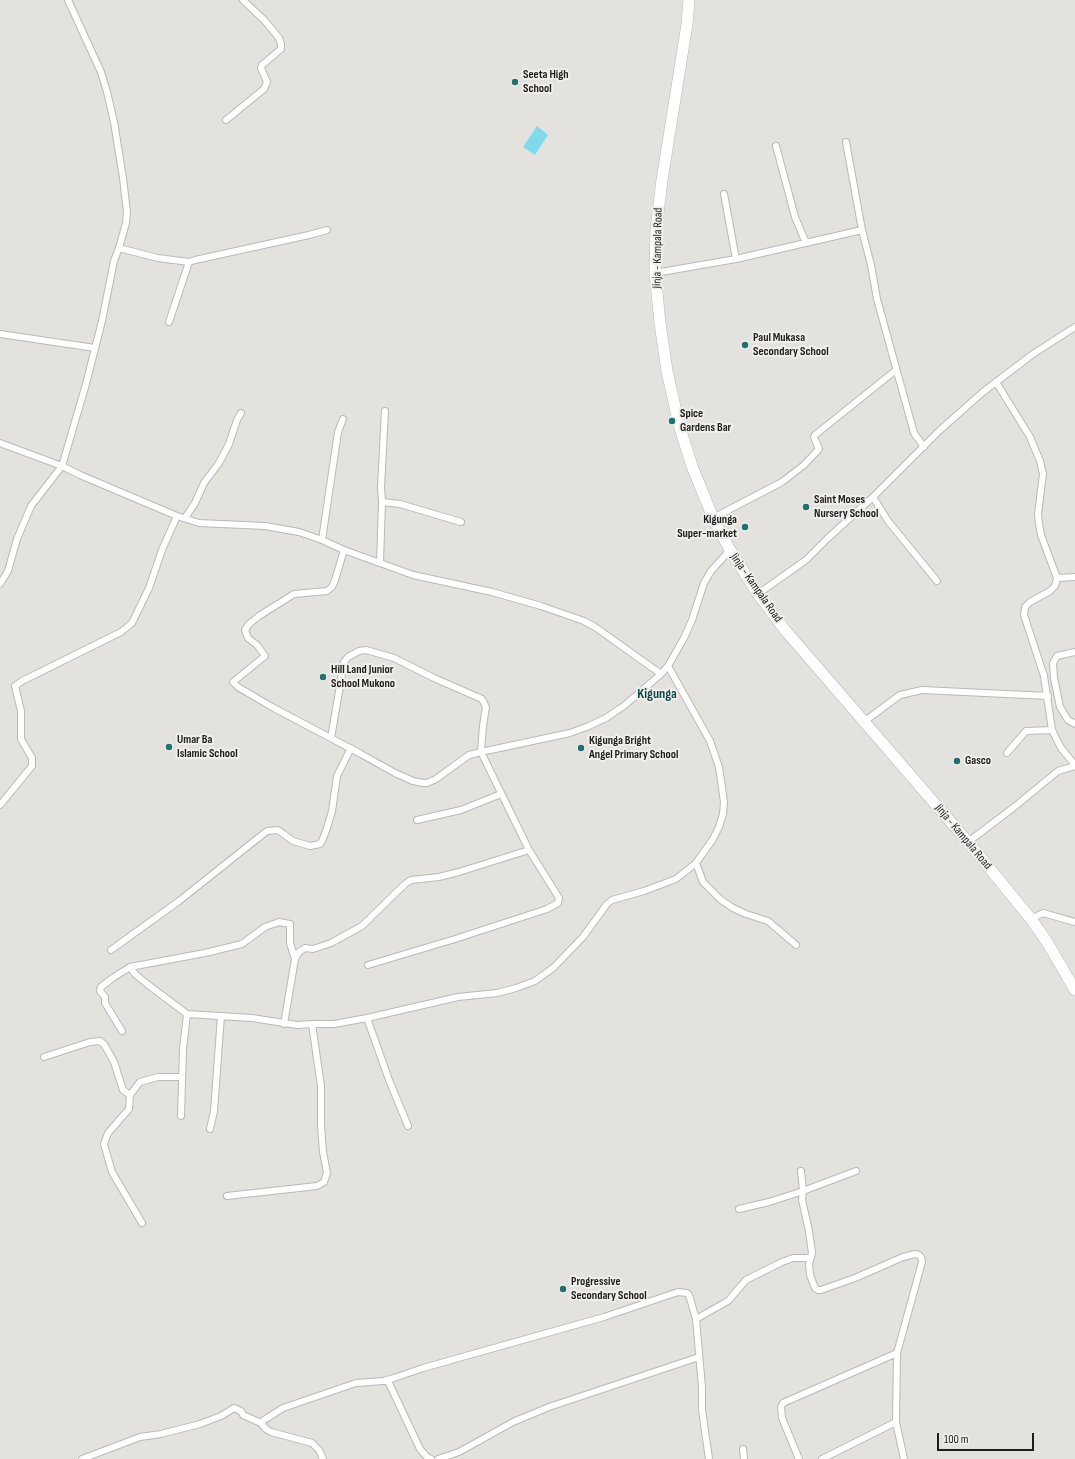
<!DOCTYPE html>
<html>
<head>
<meta charset="utf-8">
<style>
	body { margin:0 }
	#map { position:relative; width:1075px; height:1459px; overflow:hidden; background:#e3e2de; font-family:"Sofia Sans Condensed",sans-serif }
	canvas { display:block }
	.scale { position:absolute; left:937px; top:1433px; width:97px; height:18px; box-sizing:border-box; border:2px solid #1e1d1c; border-top:0; padding-left:5px; font-size:12px; line-height:14px; white-space:nowrap; color:#1e1d1c; -webkit-text-stroke:3px #f0efeb; paint-order:stroke }
</style>
</head>
<body>
<div id="map">
<canvas width="1075" height="1459"></canvas>
<div class="scale">100 m</div>
</div>
<script>
const g = document.querySelector('canvas').getContext('2d');
g.lineJoin = 'round';
function fillPath(path, color) { g.fillStyle = color; g.fill(path, 'evenodd'); }
const shape = rows => new Path2D(rows.map(r => 'M' + r).join(''));
function trace(path, color, width, dash) { g.strokeStyle = color; g.lineWidth = width; g.lineCap = dash ? 'butt' : 'round'; g.setLineDash(dash || []); g.stroke(path); }
function write(font, color, halo, rows, align = 'center') {
  g.font = font + ' "Sofia Sans Condensed",sans-serif'; g.lineWidth = 4; g.setLineDash([]); g.textBaseline = 'middle'; g.strokeStyle = halo; g.fillStyle = color; for (const [text, x, y, turn = 0] of rows) {
    g.save(); g.translate(x, y); g.rotate((+turn || 0) * Math.PI / 180); g.textAlign = isNaN(turn) ? turn : align; if (halo) g.strokeText(text, 0, 0); g.fillText(text, 0, 0); g.restore();
  }
}
fillPath(shape([
	[537,126,548,135,535,155,523,147]
]), '#7fdaeb');
const street = shape([
	[226,120,264,89,267,82,261,68,262,65,281,49,281,44,279,38,265,21,243,0],
	[846,142,862,230,871,265,877,299,914,433,924,447],
	[776,146,795,217,806,243],
	[724,194,736,259],
	[119,248,158,258,189,262,195,260,309,235,327,230],
	[655,273,736,259,862,230],
	[169,322,189,262],
	[0,334,95,348],
	[996,382,1030,437,1040,461,1043,474,1038,514,1039,524,1041,535,1057,578,1055,586,1050,591,1030,602,1025,607,1024,615,1044,676,1052,730,1061,748,1075,765],
	[0,443,62,466,80,475,177,516,199,523,265,526,299,532,322,540,344,550,413,575,492,592,541,606,584,621,595,627,661,674],
	[873,497,888,521,937,581],
	[382,502,400,504,461,522],
	[185,518,195,503,204,483,219,463,229,444,237,420,241,413],
	[713,518,782,482,804,465,819,449,814,437,815,435,896,370],
	[322,540,338,432,343,419],
	[344,550,335,580,332,587,327,591,294,594,259,616,249,624,245,630,248,638,257,645,265,656,233,682,238,687,272,707,361,754,395,773,413,781,423,783,427,783,436,779,469,755,481,752,570,733,589,726,606,718,625,705,661,674,668,666,684,638,692,620,704,583,711,571,730,550],
	[380,563,382,502,381,487,385,411],
	[1057,578,1075,577],
	[0,584,8,571,17,539,31,506,62,466,86,384,102,321,114,261,119,248,126,223,127,212,123,178,114,122,107,92,101,72,68,0],
	[758,594,806,560,827,539,873,497,940,430,983,392,1033,354,1075,327],
	[1075,652,1057,656,1053,663,1054,678,1060,707,1068,720,1075,724],
	[865,721,900,695,922,690,1048,696],
	[331,738,344,662,348,657,359,651,366,650,394,658,434,678,482,699,486,707,483,726,481,752,529,850,559,898,558,903,547,909,455,939,368,965],
	[1007,753,1026,731,1052,730],
	[0,805,32,766,32,758,21,739,21,711,15,686,22,681,121,632,132,623,149,588,162,550,177,516],
	[417,820,461,810,501,794],
	[968,842,1013,808,1058,771,1075,766],
	[696,863,703,882,721,900,733,908,746,914,768,921,796,945],
	[1031,919,1043,913,1075,922],
	[111,950,179,901,267,831,278,830,293,841,310,846,320,844,322,841,327,828,332,811,337,776,351,748],
	[130,967,135,974,147,984,187,1014,183,1049,181,1116],
	[187,1014,252,1018,297,1025,312,1024,334,1024,367,1018,458,997,497,993,516,988,535,981,553,968,583,937,607,904,612,900,644,891,676,879,696,863,713,839,719,827,723,814,724,802,719,767,710,741,668,666],
	[367,1018,389,1080,408,1126],
	[284,1024,295,959,299,952,305,948,313,949,331,943,362,926,405,884,411,880,439,877,459,872,529,850],
	[122,1031,105,1003,105,997,100,991,101,987,114,977,130,967,205,953,242,944,265,927,279,922,290,924,290,943,295,959],
	[44,1057,90,1042,100,1041,104,1044,114,1062,123,1090,130,1095],
	[210,1129,214,1111,221,1016],
	[856,1171,803,1191,802,1200,809,1231,812,1253,809,1264,810,1275,815,1288,818,1290,821,1290,855,1278,903,1257,915,1254,919,1255,921,1257,922,1262,897,1353,896,1422,904,1459],
	[227,1196,317,1186,324,1182,327,1173,323,1152,321,1126,321,1086,312,1024],
	[739,1209,769,1202,803,1191,801,1171],
	[142,1223,112,1172,104,1144,108,1133,129,1109,130,1095,140,1082,158,1077,182,1077],
	[696,1319,728,1301,746,1280,782,1262,793,1258,810,1258],
	[383,1381,388,1381,420,1449,427,1457,431,1459],
	[261,1423,264,1420,283,1408,356,1383,383,1381,394,1378,423,1368,604,1317,678,1292,687,1293,689,1295,696,1319,702,1387,702,1410,709,1459],
	[743,1449,744,1459],
	[82,1459,140,1437,161,1434,200,1424,221,1416,234,1408,241,1411,243,1415,261,1423,266,1429,271,1432,312,1443,319,1450,323,1459],
	[438,1459,459,1452,513,1422,549,1407,699,1357],
	[799,1459,782,1418,781,1407,783,1403,897,1353],
	[822,1459,896,1422]
]);
const highway = shape([
	[689,0,687,24,662,180,656,229,655,273,660,323,667,371,679,425,692,466,713,518,730,550,758,594,785,630,968,842,1031,919,1047,942,1075,990]
]);
trace(street, '#bab9b5', 8);
trace(highway, '#bab9b5', 12);
trace(street, '#fff', 6);
trace(highway, '#fff', 11);
for (const [x, y, r, color] of [
	[515,82,4,"#246f6f"],
	[745,345,4,"#246f6f"],
	[672,421,4,"#246f6f"],
	[806,507,4,"#246f6f"],
	[745,527,4,"#246f6f"],
	[323,677,4,"#246f6f"],
	[169,747,4,"#246f6f"],
	[581,748,4,"#246f6f"],
	[957,761,4,"#246f6f"],
	[563,1289,4,"#246f6f"]
]) { const dot = new Path2D(); dot.arc(x, y, r, 0, 2 * Math.PI); g.fillStyle = color; g.fill(dot); trace(dot, '#f0efeb', 1.5); }
write('bold 12px', '#1e1d1c', '#f0efeb', [
	["Seeta High",523,75],
	["School",523,89],
	["Paul Mukasa",753,338],
	["Secondary School",753,352],
	["Spice",680,414],
	["Gardens Bar",680,428],
	["Saint Moses",814,500],
	["Nursery School",814,514],
	["Kigunga",737,520,"right"],
	["Super-market",737,534,"right"],
	["Hill Land Junior",331,670],
	["School Mukono",331,684],
	["Umar Ba",177,740],
	["Islamic School",177,754],
	["Kigunga Bright",589,741],
	["Angel Primary School",589,755],
	["Gasco",965,761],
	["Progressive",571,1282],
	["Secondary School",571,1296]
], 'left');
write('12px', '#1e1d1c', '#f0efeb', [
	["Jinja - Kampala Road",658,248,-89],
	["Jinja - Kampala Road",756,588,55],
	["Jinja - Kampala Road",963,837,50]
]);
write('bold 14px', '#0a4b4b', '#f0efeb', [
	["Kigunga",657,694]
]);
</script>
</body>
</html>
